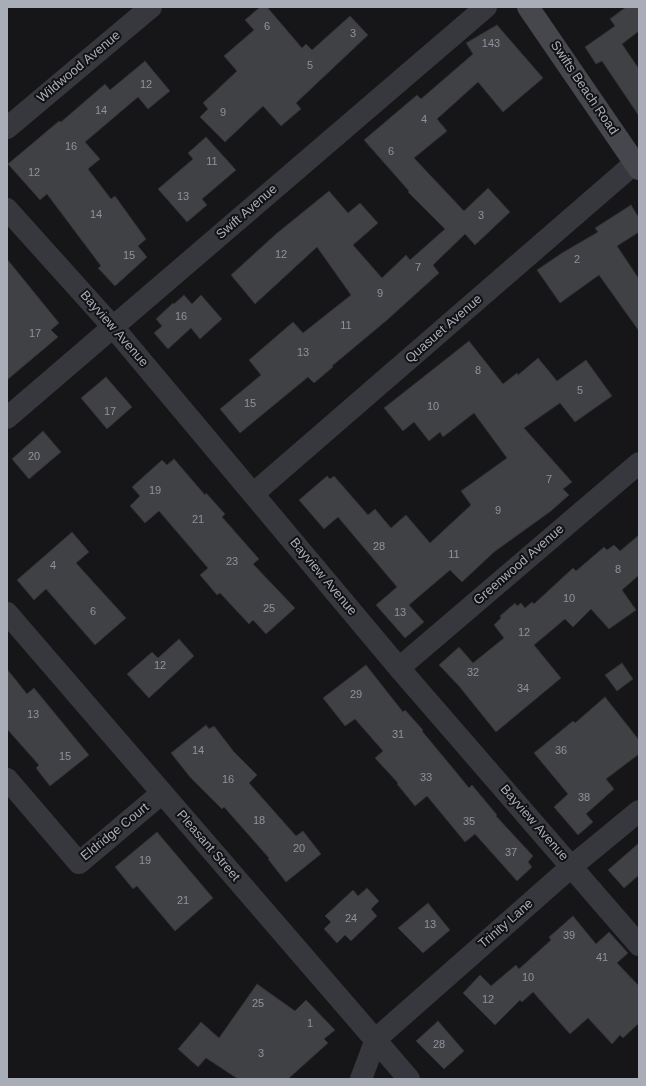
<!DOCTYPE html>
<html>
<head>
<meta charset="utf-8">
<style>
	body { margin:0 }
	#map { position:relative; width:646px; height:1086px; overflow:hidden; background:#161618; font-family:Helvetica,sans-serif }
	canvas { display:block }
	.frame { position:absolute; inset:0; border:8px solid #a8adb8; pointer-events:none }
</style>
</head>
<body>
<div id="map">
<canvas width="646" height="1086"></canvas>
<div class="frame"></div>
</div>
<script>
const g = document.querySelector('canvas').getContext('2d');
g.lineJoin = 'round';
function fillPath(path, color) { g.fillStyle = color; g.fill(path, 'evenodd'); }
const shape = rows => new Path2D(rows.map(r => 'M' + r).join(''));
function trace(path, color, width, dash) { g.strokeStyle = color; g.lineWidth = width; g.lineCap = dash ? 'butt' : 'round'; g.setLineDash(dash || []); g.stroke(path); }
function write(font, color, halo, rows, align = 'center') {
  g.font = font + ' Helvetica,sans-serif'; g.lineWidth = 4; g.setLineDash([]); g.textBaseline = 'middle'; g.strokeStyle = halo; g.fillStyle = color; for (const [text, x, y, turn = 0] of rows) {
    g.save(); g.translate(x, y); g.rotate((+turn || 0) * Math.PI / 180); g.textAlign = isNaN(turn) ? turn : align; if (halo) g.strokeText(text, 0, 0); g.fillText(text, 0, 0); g.restore();
  }
}
const building = shape([
	[260,7,267,7,302,48,306,44,312,50,350,16,368,35,296,103,301,109,281,126,263,106,225,142,200,117,208,109,203,103,237,71,224,56,254,30,245,20,260,7],
	[626,7,639,7,639,31,622,44,639,69,639,116,602,61,596,64,585,47,615,26,610,19,626,7],
	[497,25,543,78,503,112,478,82,437,119,447,131,414,158,464,211,488,188,510,212,475,245,465,234,433,265,439,273,387,320,332,366,333,367,314,383,308,377,240,433,220,409,261,375,249,360,293,322,303,333,351,295,317,247,255,304,231,275,276,234,329,191,348,213,360,203,378,223,353,245,382,278,406,255,410,260,445,229,408,192,409,191,364,140,417,95,421,99,473,54,466,43,497,25],
	[145,61,170,91,148,109,138,97,85,142,100,159,88,169,111,199,115,196,146,239,138,246,147,257,115,286,98,268,101,266,47,194,40,200,8,164,59,121,61,122,105,84,110,90,145,61],
	[206,137,236,170,202,199,207,205,187,222,158,189,193,159,188,153,206,137],
	[631,205,639,218,639,232,617,246,639,279,639,331,599,275,560,303,537,270,562,253,598,232,595,228,631,205],
	[7,259,59,323,51,330,58,337,7,380,7,259],
	[184,295,192,304,201,295,222,319,200,339,191,328,168,349,154,333,162,326,156,319,173,303,174,304,184,295],
	[469,341,503,384,517,373,518,375,538,358,557,381,586,360,612,396,575,422,560,403,524,428,572,482,563,489,569,495,551,511,494,552,462,582,450,570,409,605,424,622,405,638,376,605,397,587,338,517,324,529,299,500,327,476,330,479,334,476,368,515,375,509,391,528,406,515,430,543,471,505,461,491,507,458,474,413,443,437,440,432,429,441,414,422,403,431,384,408,469,341],
	[106,377,132,407,107,429,81,398,106,377],
	[43,431,61,452,29,479,12,459,43,431],
	[174,459,205,495,206,493,225,514,222,517,259,559,253,564,295,608,266,634,253,620,249,624,220,593,217,595,200,575,208,568,159,511,145,523,130,506,140,496,132,487,162,460,167,465,174,459],
	[72,532,89,552,76,563,126,618,95,645,46,589,34,600,17,580,72,532],
	[639,535,639,575,622,590,636,610,609,629,591,609,573,627,565,619,534,645,561,678,496,732,459,686,439,665,459,647,473,663,504,638,494,625,501,618,500,616,515,603,517,606,521,603,525,608,532,602,534,604,573,568,576,571,604,547,607,550,614,545,620,551,639,535],
	[179,639,194,656,149,698,127,674,152,652,158,658,179,639],
	[622,663,633,679,617,691,605,675,622,663],
	[366,665,403,712,405,710,423,730,422,731,456,772,469,788,472,785,497,815,496,816,533,856,528,862,532,867,517,881,475,834,465,842,427,796,415,806,397,784,398,783,375,758,383,751,355,719,345,726,323,698,366,665],
	[7,669,27,694,34,688,89,755,50,786,36,768,39,765,7,729,7,669],
	[605,697,639,740,639,754,606,779,614,789,586,814,593,822,578,835,554,807,568,794,534,753,573,721,575,723,605,697],
	[206,725,209,729,214,726,234,752,257,775,249,783,296,836,303,831,321,854,286,882,268,859,269,858,224,807,222,809,190,777,171,753,206,725],
	[157,832,213,898,175,931,137,886,133,889,115,867,157,832],
	[639,843,639,875,624,888,608,870,639,843],
	[367,888,379,901,371,909,377,916,351,941,345,935,337,943,324,929,331,922,325,916,353,890,358,896,367,888],
	[428,903,450,930,423,953,398,928,428,903],
	[573,916,596,944,609,932,628,953,617,963,639,986,639,1023,623,1038,620,1035,612,1044,588,1018,570,1034,533,992,522,1002,520,1000,495,1025,463,993,480,975,491,986,516,965,519,969,551,940,549,937,573,916],
	[257,984,295,1011,306,1000,335,1030,324,1039,328,1043,288,1079,238,1079,206,1058,198,1067,178,1049,201,1022,219,1038,257,984],
	[438,1021,464,1051,444,1069,416,1041,438,1021]
]);
fillPath(building, '#404145');
trace(building, '#303034', 1);
trace(shape([
	[7,128,151,7],
	[7,209,113,327,399,668,639,945],
	[7,418,486,7],
	[253,494,635,163],
	[7,613,409,1079],
	[399,668,639,463],
	[7,779,79,863,162,793],
	[361,1079,376,1039,571,867,639,811]
]), '#37383d', 22);
trace(shape([
	[528,7,639,169]
]), '#45474d', 22);
write('11px', '#8e929b', null, [
	["6",267,27],
	["3",353,34],
	["143",491,44],
	["5",310,66],
	["12",146,85],
	["14",101,111],
	["9",223,113],
	["4",424,120],
	["16",71,147],
	["6",391,152],
	["11",212,162],
	["12",34,173],
	["13",183,197],
	["14",96,215],
	["3",481,216],
	["12",281,255],
	["15",129,256],
	["2",577,260],
	["7",418,268],
	["9",380,294],
	["16",181,317],
	["11",346,326],
	["17",35,334],
	["13",303,353],
	["8",478,371],
	["5",580,391],
	["15",250,404],
	["10",433,407],
	["17",110,412],
	["20",34,457],
	["7",549,480],
	["19",155,491],
	["9",498,511],
	["21",198,520],
	["28",379,547],
	["11",454,555],
	["23",232,562],
	["4",53,566],
	["8",618,570],
	["10",569,599],
	["25",269,609],
	["6",93,612],
	["13",400,613],
	["12",524,633],
	["12",160,666],
	["32",473,673],
	["34",523,689],
	["29",356,695],
	["13",33,715],
	["31",398,735],
	["14",198,751],
	["36",561,751],
	["15",65,757],
	["33",426,778],
	["16",228,780],
	["38",584,798],
	["18",259,821],
	["35",469,822],
	["20",299,849],
	["37",511,853],
	["19",145,861],
	["21",183,901],
	["24",351,919],
	["13",430,925],
	["39",569,936],
	["41",602,958],
	["10",528,978],
	["12",488,1000],
	["25",258,1004],
	["1",310,1024],
	["28",439,1045],
	["3",261,1054]
]);
write('13px', '#a8adb8', '#111113', [
	["Wildwood Avenue",79,67,-40],
	["Swifts Beach Road",584,88,56],
	["Swift Avenue",247,212,-41],
	["Bayview Avenue",114,329,49],
	["Quasuet Avenue",444,329,-41],
	["Greenwood Avenue",519,565,-41],
	["Bayview Avenue",323,577,50],
	["Bayview Avenue",534,823,49],
	["Eldridge Court",115,832,-39],
	["Pleasant Street",208,846,49],
	["Trinity Lane",506,924,-41]
]);
</script>
</body>
</html>
